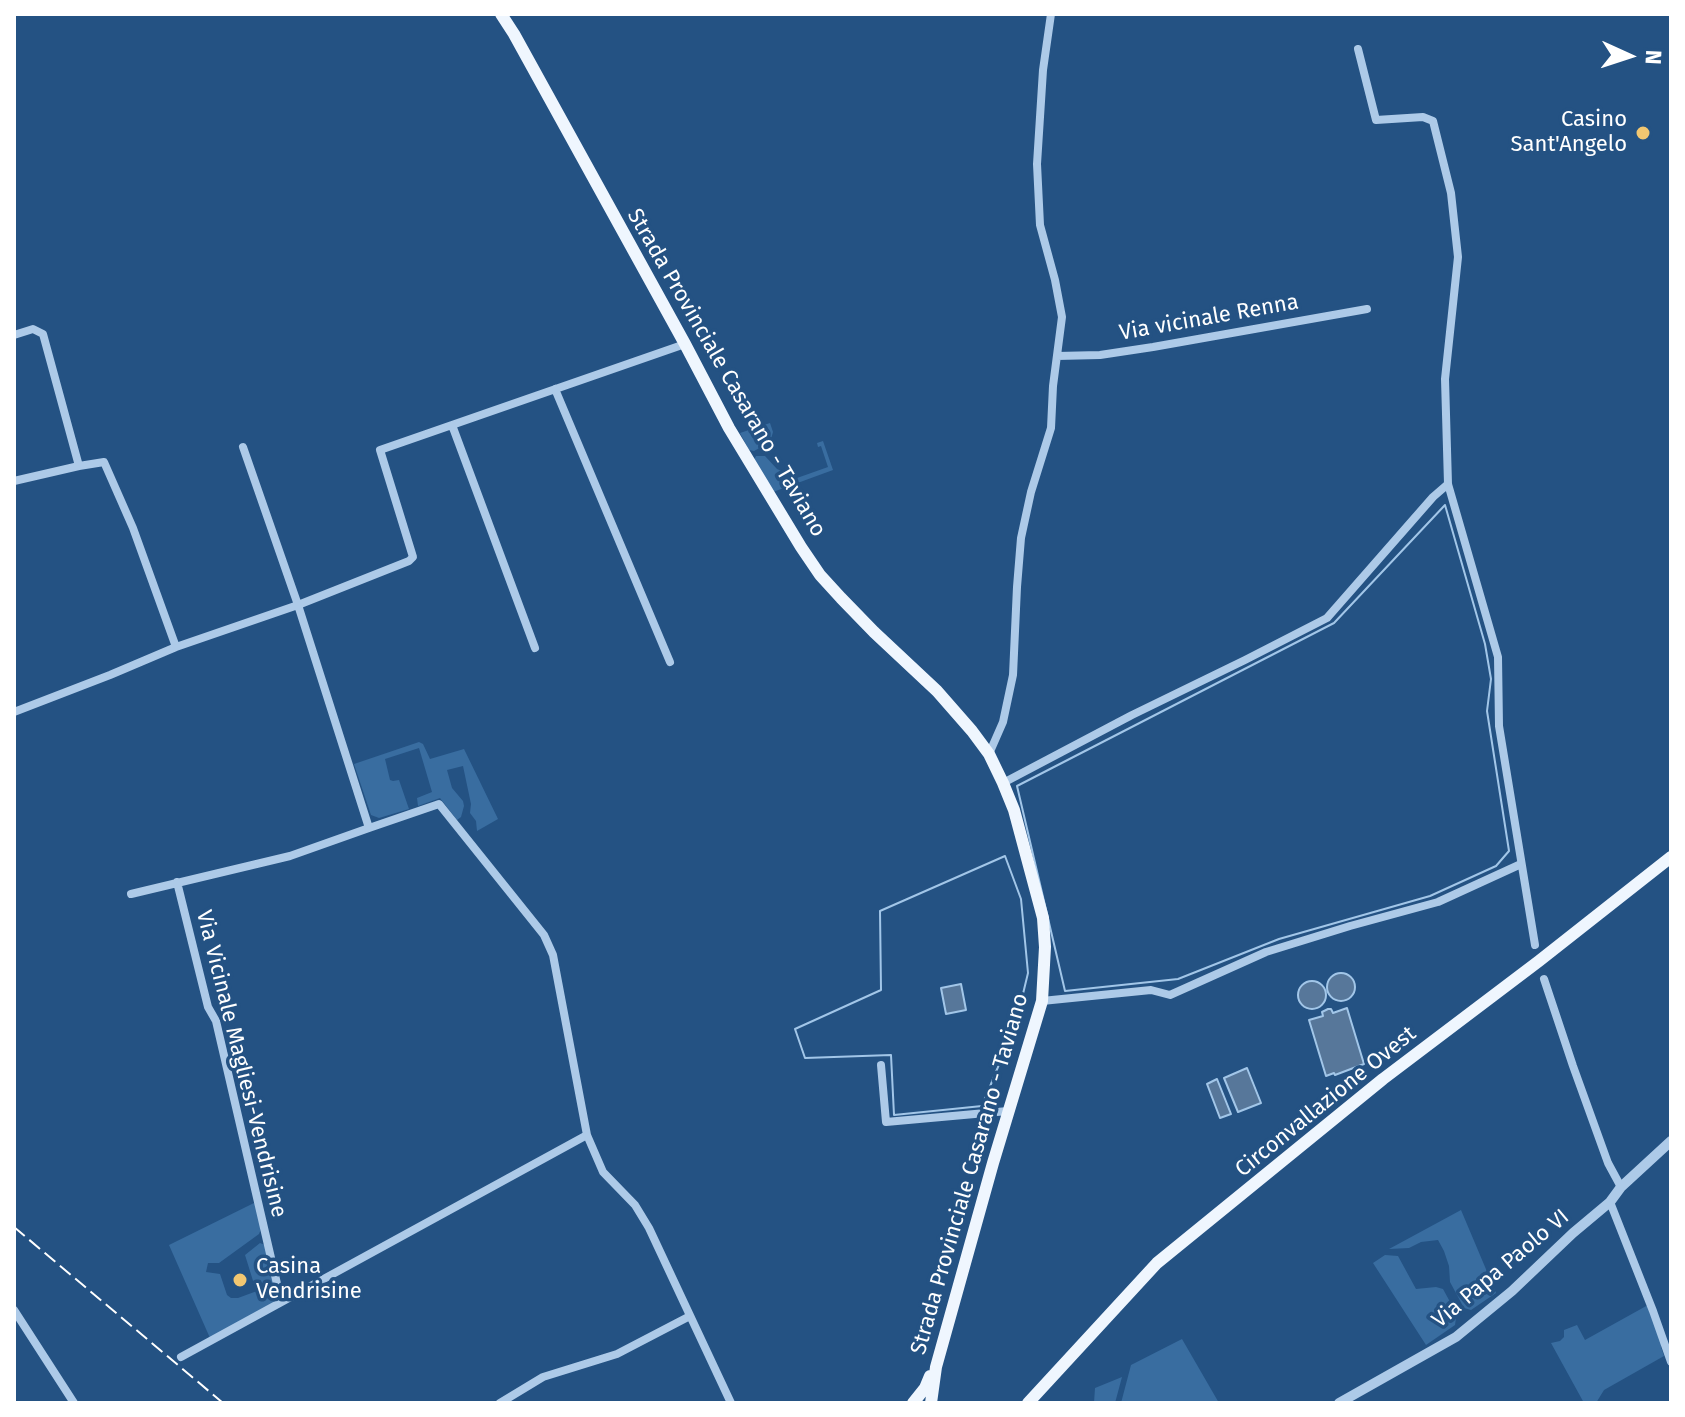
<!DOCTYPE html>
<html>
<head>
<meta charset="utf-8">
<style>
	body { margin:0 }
	#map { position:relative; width:1685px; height:1417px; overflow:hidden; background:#245283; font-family:"Fira Sans",sans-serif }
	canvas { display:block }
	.frame { position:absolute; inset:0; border:16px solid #fff; pointer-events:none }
	.north { position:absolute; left:1589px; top:16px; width:80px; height:80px; -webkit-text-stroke:6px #245283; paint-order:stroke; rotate:93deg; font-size:22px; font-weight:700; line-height:32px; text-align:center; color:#fff }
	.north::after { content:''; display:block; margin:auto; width:28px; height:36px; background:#fff; clip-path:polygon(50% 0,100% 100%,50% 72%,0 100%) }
</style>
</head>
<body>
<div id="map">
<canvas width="1685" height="1417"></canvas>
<div class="frame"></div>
<div class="north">N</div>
</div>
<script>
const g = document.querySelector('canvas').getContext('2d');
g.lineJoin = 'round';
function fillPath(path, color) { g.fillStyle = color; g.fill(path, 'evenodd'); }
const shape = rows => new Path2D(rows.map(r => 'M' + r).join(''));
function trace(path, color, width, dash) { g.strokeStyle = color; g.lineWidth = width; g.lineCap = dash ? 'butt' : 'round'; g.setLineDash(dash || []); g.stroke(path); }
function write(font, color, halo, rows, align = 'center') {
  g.font = font + ' "Fira Sans",sans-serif'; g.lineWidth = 7; g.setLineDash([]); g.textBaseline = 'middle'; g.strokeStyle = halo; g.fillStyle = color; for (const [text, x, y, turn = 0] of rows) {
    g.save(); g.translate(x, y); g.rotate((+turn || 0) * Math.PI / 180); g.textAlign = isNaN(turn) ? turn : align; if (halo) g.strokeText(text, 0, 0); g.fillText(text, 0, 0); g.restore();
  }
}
fillPath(shape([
	[770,423,773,432,771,439,767,444,754,451,749,450,740,433],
	[823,441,833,470,773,492,754,460,756,456,765,456,777,469,797,478,828,467,821,446,818,447,817,443],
	[419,742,423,744,430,759,464,749,498,819,477,831,476,821,470,813,471,804,463,766,447,770,452,788,463,801,464,806,461,817,457,820,440,798,418,806,417,798,432,792,419,748,385,759,390,780,393,781,399,780,409,809,379,818,371,815,354,764],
	[256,1202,261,1229,259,1234,219,1263,208,1263,206,1272,220,1274,227,1295,231,1298,238,1298,257,1291,273,1299,275,1302,210,1338,169,1245],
	[1461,1210,1496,1293,1471,1310,1464,1308,1450,1282,1449,1266,1444,1251,1438,1240,1421,1242,1409,1248,1389,1249],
	[260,1243,265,1245,276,1294,254,1284,245,1255],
	[1385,1255,1398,1256,1416,1289,1436,1287,1443,1289,1449,1300,1456,1318,1455,1325,1426,1345,1373,1263],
	[1648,1305,1662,1343,1661,1347,1664,1356,1604,1390,1596,1403,1584,1403,1551,1343,1560,1341,1564,1337,1564,1330,1577,1325,1585,1340],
	[1182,1339,1219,1403,1121,1403,1131,1365],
	[1122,1377,1115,1403,1094,1403,1095,1388]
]), '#396da0');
const water = shape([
	'1327 987a14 14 0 1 1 28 0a14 14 0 1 1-28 0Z',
	'1298 995a14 14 0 1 1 28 0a14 14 0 1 1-28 0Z',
	[961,984,966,1010,946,1014,941,988,961,984],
	[1347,1008,1364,1064,1335,1075,1334,1073,1326,1076,1309,1020,1323,1016,1322,1012,1328,1009,1331,1009,1333,1013,1347,1008],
	[1247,1068,1261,1103,1238,1112,1224,1078,1247,1068],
	[1217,1079,1231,1114,1220,1118,1207,1084,1217,1079]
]);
fillPath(water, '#57779a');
trace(water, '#a2c6e8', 2);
trace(shape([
	[1445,505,1485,644,1491,679,1487,711,1509,851,1496,866,1430,896,1279,939,1178,979,1065,991,1017,786,1334,623,1445,505],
	[1005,856,1021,899,1028,973,1016,1023,982,1106,894,1115,891,1055,805,1058,795,1029,881,990,880,911,1005,856]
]), '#a2c6e8', 2);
trace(shape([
	[1358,49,1376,120,1423,117,1433,121,1451,193,1458,257,1445,379,1448,484,1498,657,1499,726,1535,945],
	[14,335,33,329,43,334,79,466,104,462,133,528,176,647,298,605,369,828,439,804,544,935,553,955,587,1135,603,1172,635,1205,649,1228,731,1403],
	[1057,356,1100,355,1153,347,1367,309],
	[555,389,670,662],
	[452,425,535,648],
	[243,447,298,605,409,561,413,557,380,450,685,344],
	[14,481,79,466],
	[14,712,110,675,176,647],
	[989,754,1003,722,1013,675,1017,587,1021,538,1031,492,1051,428,1053,386,1062,317,1055,280,1040,225,1037,164,1043,70,1051,14],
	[1003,783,1132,715,1245,660,1327,618,1433,497,1448,484],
	[177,882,208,1007,216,1021,281,1301],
	[131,894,290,856,369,828],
	[1544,979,1573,1066,1608,1163,1621,1187],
	[1042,1001,1151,990,1170,995,1266,952,1350,926,1438,902,1521,864],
	[881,1065,886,1122,1008,1111],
	[1610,1202,1653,1311,1671,1362],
	[14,1310,74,1403],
	[181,1357,587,1135],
	[500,1403,543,1377,617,1354,690,1316]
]), '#adcae8', 8);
trace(shape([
	[1339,1403,1456,1337,1512,1291,1573,1233,1610,1202,1621,1187,1671,1141]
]), '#adcae8', 10);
trace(shape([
	[501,14,514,34,685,344,729,428,801,547,820,575,841,598,874,632,937,691,972,731,989,754,1003,783,1014,810,1043,918,1045,947,1042,1001,993,1163,936,1367,931,1403],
	[913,1403,925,1388,930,1376],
	[1028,1403,1157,1263,1383,1079,1539,961,1671,857]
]), '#eff6fe', 12);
trace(shape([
	[14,1227,223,1403]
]), '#fff', 2, [14, 6]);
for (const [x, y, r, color] of [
	[1643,133,8,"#f2c771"],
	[240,1280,8,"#f2c771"]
]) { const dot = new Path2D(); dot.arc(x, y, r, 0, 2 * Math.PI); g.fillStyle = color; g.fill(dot); trace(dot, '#245283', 3); }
write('22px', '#fff', '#245283', [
	["Casino",1627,120],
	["Sant'Angelo",1627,145],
	["Casina",256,1267,"left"],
	["Vendrisine",256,1292,"left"]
], 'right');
write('22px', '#fff', '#245283', [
	["Via vicinale Renna",1209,318,-10],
	["Strada Provinciale Casarano - Taviano",726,373,60],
	["Via Vicinale Magliesi-Vendrisine",241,1064,76],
	["Circonvallazione Ovest",1326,1102,-39],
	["Strada Provinciale Casarano - Taviano",970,1174,-74],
	["Via Papa Paolo VI",1501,1269,-40]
]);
</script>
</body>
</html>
